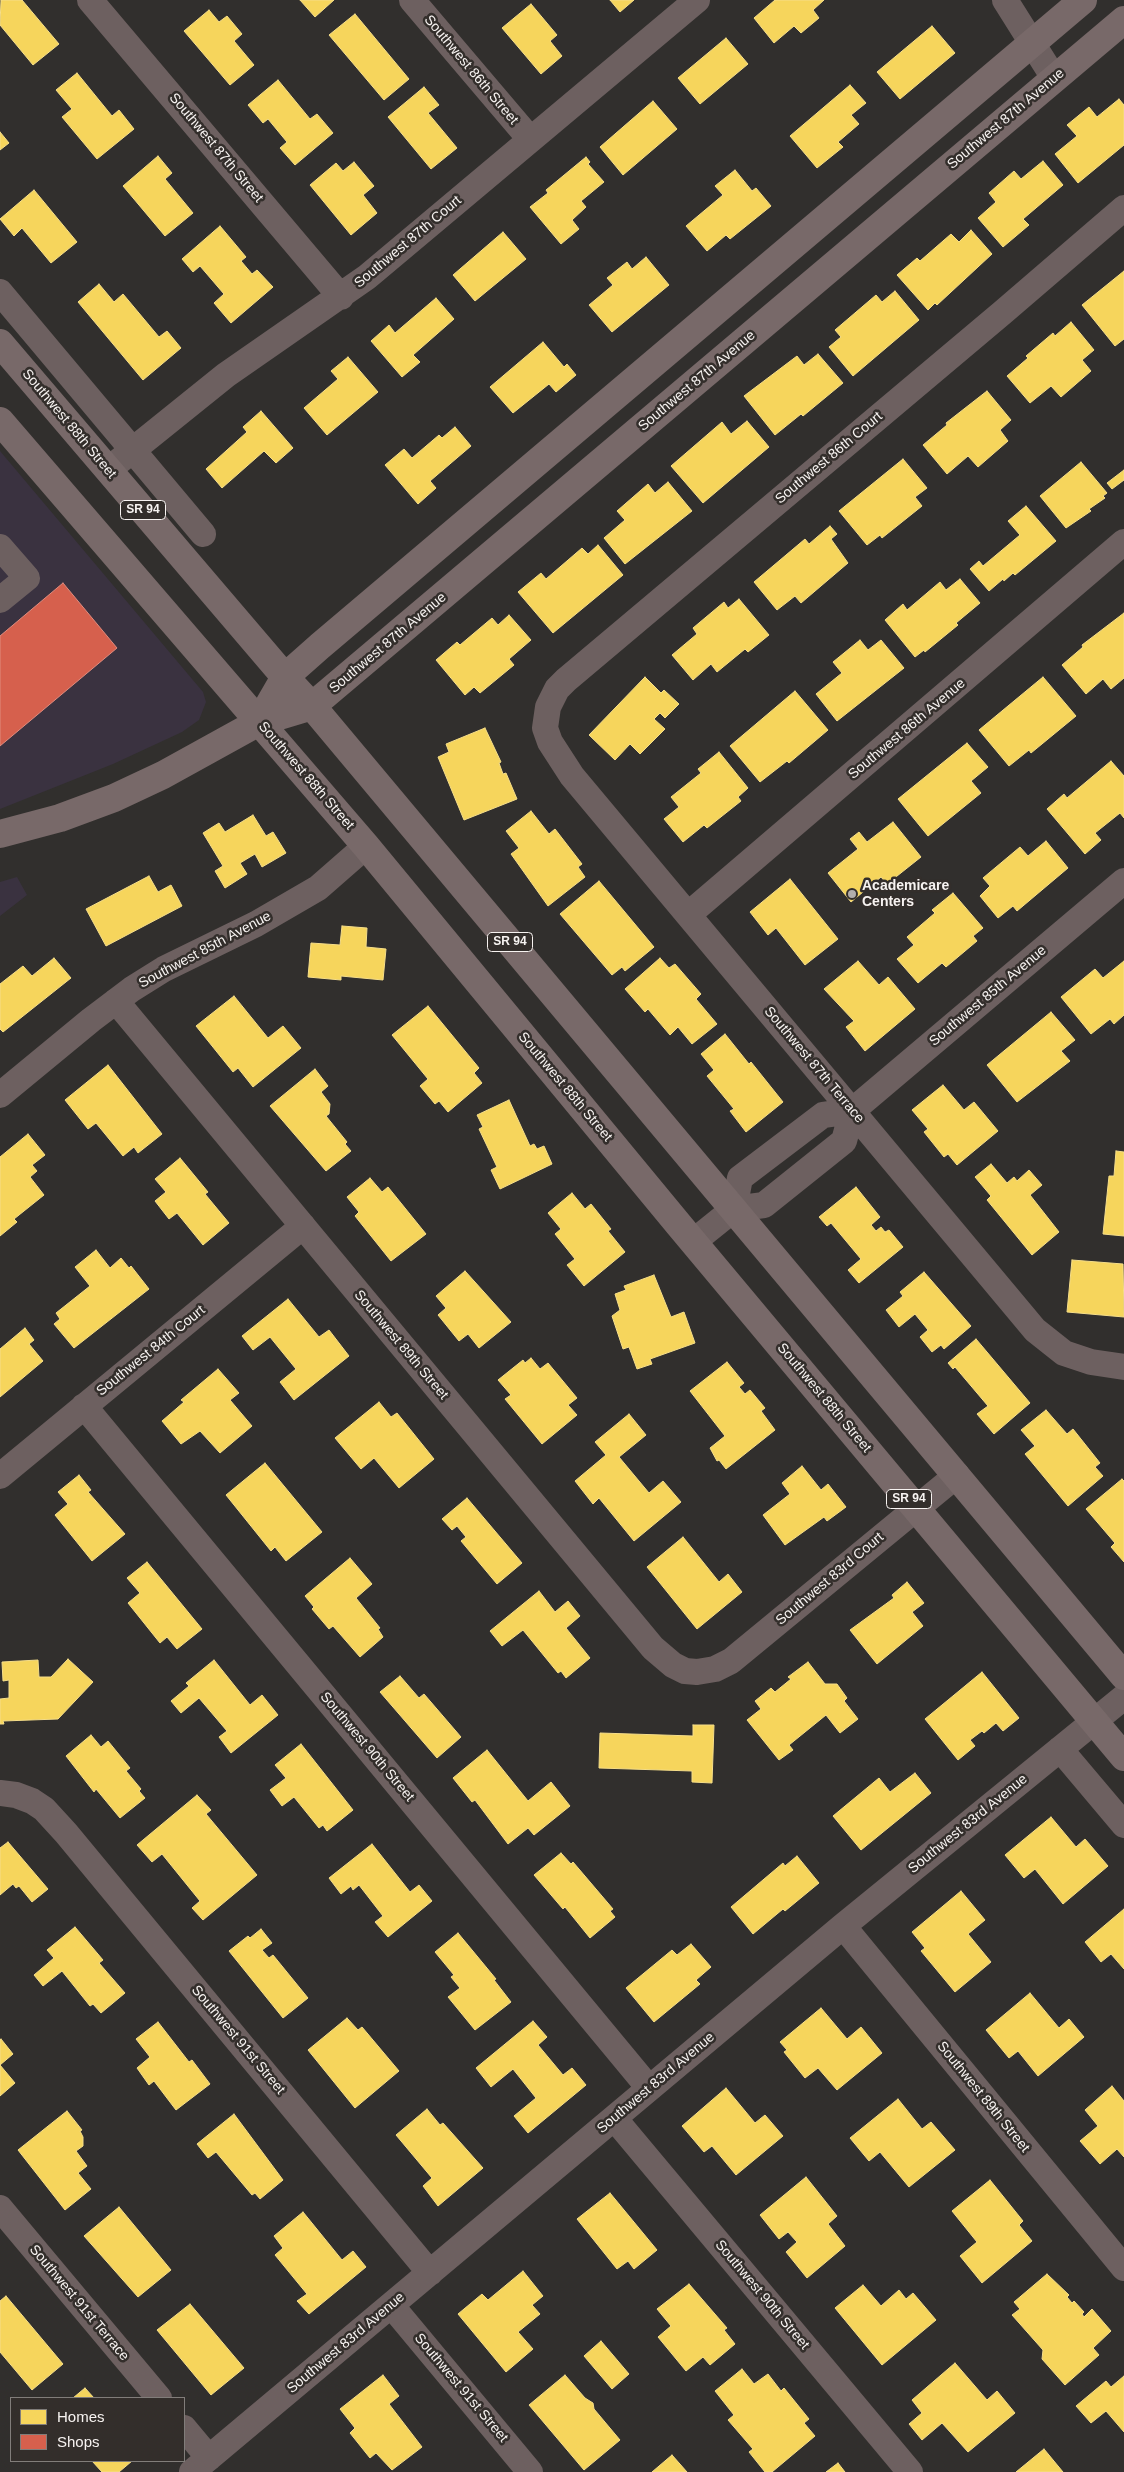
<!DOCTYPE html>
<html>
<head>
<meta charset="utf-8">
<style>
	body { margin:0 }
	#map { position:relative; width:1124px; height:2472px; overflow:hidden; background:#312f2d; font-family:Arial,sans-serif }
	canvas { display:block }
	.legend { position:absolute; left:10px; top:2397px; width:175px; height:65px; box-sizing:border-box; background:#332e2b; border:1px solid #817d7a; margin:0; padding:6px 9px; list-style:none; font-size:15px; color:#f7f3f1 }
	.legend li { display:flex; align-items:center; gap:10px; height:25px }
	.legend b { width:25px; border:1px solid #817d7a }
</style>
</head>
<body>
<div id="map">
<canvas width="1124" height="2472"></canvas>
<ul class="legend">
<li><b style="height:14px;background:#f6d55c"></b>Homes</li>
<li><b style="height:14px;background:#d6604d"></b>Shops</li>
</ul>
</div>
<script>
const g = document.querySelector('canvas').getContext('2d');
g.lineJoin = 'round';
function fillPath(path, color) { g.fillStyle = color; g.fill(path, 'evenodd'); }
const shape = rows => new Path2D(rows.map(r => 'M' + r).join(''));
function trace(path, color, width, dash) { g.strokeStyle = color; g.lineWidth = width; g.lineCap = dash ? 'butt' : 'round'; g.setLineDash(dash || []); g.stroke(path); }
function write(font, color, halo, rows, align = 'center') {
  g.font = font + ' Arial,sans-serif'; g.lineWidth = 5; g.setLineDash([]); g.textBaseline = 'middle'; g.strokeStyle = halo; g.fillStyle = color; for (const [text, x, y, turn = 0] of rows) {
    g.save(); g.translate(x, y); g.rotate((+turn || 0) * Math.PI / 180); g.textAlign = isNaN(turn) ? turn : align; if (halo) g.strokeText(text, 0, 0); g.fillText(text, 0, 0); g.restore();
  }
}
fillPath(shape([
	[0,451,203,692,206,702,199,720,182,732,113,764,0,809],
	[17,877,27,895,0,916,0,882]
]), '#3a3240');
const homes = shape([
	[1,0,22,0,59,44,33,65,0,25,1,0],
	[300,0,334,0,315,17,300,0],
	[610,0,634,0,620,12,610,0],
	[775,0,824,0,813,10,819,18,801,33,794,26,774,43,754,18,775,0],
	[531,4,557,35,550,41,562,56,541,74,502,28,531,4],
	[209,10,219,22,227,16,242,34,234,41,254,65,230,85,184,31,209,10],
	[355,14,409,79,384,100,329,35,355,14],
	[932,26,955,53,900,99,877,72,932,26],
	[726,38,748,64,700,104,678,78,726,38],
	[77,73,112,116,119,110,134,129,97,159,62,117,72,109,56,90,77,73],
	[278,80,310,119,317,114,333,133,295,165,280,148,287,142,268,119,263,123,248,105,278,80],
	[850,85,866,103,851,115,859,124,838,142,843,147,817,168,790,136,850,85],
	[424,87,439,105,428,113,457,148,431,169,388,117,424,87],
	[1119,99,1124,105,1124,145,1078,183,1055,154,1077,136,1067,125,1089,107,1097,117,1119,99],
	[653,101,677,129,623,175,600,147,653,101],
	[0,132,9,143,0,150,0,132],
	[158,156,172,173,165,179,193,213,165,236,123,186,158,156],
	[586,157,590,162,588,164,604,182,581,201,586,207,572,220,579,229,561,244,530,207,548,193,546,190,586,157],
	[1043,161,1063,185,1023,219,1029,225,1003,247,978,218,996,202,989,193,1014,171,1021,179,1043,161],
	[354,162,374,186,363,195,377,213,351,235,310,185,336,163,343,171,354,162],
	[735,170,752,191,756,188,771,206,730,239,726,235,707,251,686,226,723,195,715,186,735,170],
	[34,190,77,242,51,263,22,228,14,236,0,219,34,190],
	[220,226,246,257,241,261,252,274,257,270,273,287,231,323,214,303,224,294,200,266,193,272,182,259,220,226],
	[971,230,992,254,937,305,935,303,928,310,897,275,917,258,920,261,951,234,959,242,971,230],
	[503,232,526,259,475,301,453,275,503,232],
	[646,257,669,285,612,332,589,305,613,285,607,278,627,262,632,269,646,257],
	[1124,271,1124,339,1115,346,1082,305,1124,271],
	[99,284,114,302,123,294,159,337,167,331,181,348,143,380,78,302,99,284],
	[895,291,919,320,853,376,829,347,841,337,835,330,876,295,882,302,895,291],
	[436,298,454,319,413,355,420,362,402,377,371,341,389,325,395,333,436,298],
	[1071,322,1094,350,1082,360,1091,371,1061,397,1051,386,1030,403,1007,376,1028,358,1026,356,1053,333,1055,336,1071,322],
	[543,342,564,367,567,364,576,375,556,392,549,384,513,413,490,387,543,342],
	[818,354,843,383,803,416,801,414,775,435,744,396,797,356,804,365,818,354],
	[348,357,378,392,327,435,304,408,338,379,331,371,348,357],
	[987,391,1011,420,1000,430,1008,441,978,467,968,456,947,474,923,445,947,425,946,423,987,391],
	[261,411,293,448,276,463,264,451,222,488,206,469,247,432,243,427,261,411],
	[747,421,769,447,703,503,671,466,722,422,731,434,747,421],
	[455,427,471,446,430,481,436,488,418,504,385,465,404,449,412,458,439,435,442,438,455,427],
	[903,459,927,488,915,497,922,506,882,538,880,535,867,545,839,511,903,459],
	[1081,462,1107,493,1103,496,1105,498,1089,509,1091,511,1066,528,1040,496,1081,462],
	[1124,470,1124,480,1112,489,1107,483,1124,470],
	[668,482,692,511,625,564,604,538,625,520,617,511,648,484,655,493,668,482],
	[1026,506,1056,541,1015,575,1013,573,1004,581,1003,579,989,591,970,569,979,561,983,566,1020,535,1008,521,1026,506],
	[830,526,837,534,831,539,848,563,801,603,795,596,777,610,754,582,805,539,809,544,830,526],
	[598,545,623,575,553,633,518,592,541,573,546,579,582,548,588,554,598,545],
	[960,579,980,603,956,623,958,625,925,652,924,650,915,657,885,620,903,604,907,610,940,582,946,590,960,579],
	[739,599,769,635,748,652,745,649,717,672,711,664,693,680,672,655,697,634,693,628,724,602,728,608,739,599],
	[1124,613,1124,678,1111,689,1103,679,1086,694,1062,665,1083,647,1082,645,1124,613],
	[509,615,531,640,509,659,514,665,480,693,474,687,465,695,436,660,457,642,460,645,492,618,498,625,509,615],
	[860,640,868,650,881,640,904,668,837,721,816,694,842,673,833,662,860,640],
	[645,677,661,693,664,690,679,704,665,718,660,713,654,719,665,729,640,754,630,744,615,760,589,735,645,677],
	[1043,677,1076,716,1031,753,1029,750,1009,766,979,730,1043,677],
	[795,691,828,730,789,763,787,761,760,782,730,746,795,691],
	[485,728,501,762,499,763,503,774,506,773,517,799,464,820,438,757,449,752,446,744,485,728],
	[967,743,988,767,971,781,981,793,928,836,898,799,967,743],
	[719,752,748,788,738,797,741,801,707,828,704,825,683,842,664,819,679,807,671,797,701,773,698,769,719,752],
	[1111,761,1124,776,1124,818,1120,813,1095,833,1101,840,1085,854,1047,809,1064,794,1067,798,1111,761],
	[531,811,549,834,555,829,582,864,578,867,585,877,548,906,511,854,519,848,506,831,531,811],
	[253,815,266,836,273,832,286,853,262,867,255,854,240,863,247,874,225,888,215,871,223,866,203,833,219,823,225,832,253,815],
	[893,822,921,857,887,884,881,877,851,902,828,873,858,849,850,839,859,832,867,842,893,822],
	[1046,841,1068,868,1017,911,1013,906,998,918,980,896,990,886,983,878,1020,847,1028,856,1046,841],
	[149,876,158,892,171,885,182,906,106,946,86,909,149,876],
	[790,879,838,939,805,965,776,928,768,935,750,912,790,879],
	[599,881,654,947,625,971,622,967,612,975,560,914,599,881],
	[953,893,983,928,973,936,977,941,946,967,942,963,918,983,897,959,914,945,907,937,935,913,932,910,953,893],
	[342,926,367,928,366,947,386,949,383,980,341,976,341,980,308,977,311,943,340,945,342,926],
	[54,958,71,978,3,1032,0,1029,0,984,23,966,32,976,54,958],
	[660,958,669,968,675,964,701,994,696,999,717,1024,692,1044,678,1027,670,1035,648,1009,645,1012,625,989,660,958],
	[858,961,879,985,888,977,915,1009,865,1051,846,1027,854,1021,824,989,858,961],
	[1124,961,1124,1015,1114,1024,1110,1019,1091,1034,1061,997,1095,969,1103,978,1124,961],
	[234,996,268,1038,283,1026,301,1048,253,1087,238,1068,233,1072,196,1026,234,996],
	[428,1006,479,1068,474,1073,482,1083,448,1112,439,1101,435,1104,420,1086,428,1079,392,1035,428,1006],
	[1051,1012,1075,1040,1061,1051,1070,1061,1017,1102,987,1065,1051,1012],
	[725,1034,749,1064,751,1062,783,1102,746,1132,730,1111,734,1109,707,1076,714,1070,701,1054,725,1034],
	[108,1065,162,1134,138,1153,134,1147,123,1156,96,1123,88,1129,65,1100,108,1065],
	[315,1069,328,1086,321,1092,330,1104,329,1114,326,1116,347,1142,345,1144,351,1151,326,1171,270,1106,315,1069],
	[943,1085,964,1110,974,1102,998,1131,957,1165,948,1154,944,1157,924,1132,928,1129,912,1110,943,1085],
	[509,1100,530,1146,534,1144,537,1149,544,1146,552,1164,500,1189,491,1170,497,1167,479,1129,483,1127,477,1115,509,1100],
	[28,1134,45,1155,32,1165,37,1171,30,1177,44,1195,14,1219,17,1222,0,1236,0,1157,28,1134],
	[1116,1151,1124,1152,1124,1236,1103,1234,1109,1176,1114,1176,1116,1151],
	[180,1158,208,1192,205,1194,229,1223,203,1245,177,1213,169,1219,155,1201,166,1192,155,1179,180,1158],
	[991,1164,1007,1183,1014,1177,1017,1181,1029,1170,1042,1185,1030,1195,1059,1232,1032,1255,987,1200,991,1196,975,1177,991,1164],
	[370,1178,382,1192,388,1187,426,1234,391,1261,355,1216,359,1212,347,1197,370,1178],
	[856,1187,880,1217,871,1225,876,1231,881,1227,885,1232,889,1230,903,1247,859,1283,848,1270,861,1259,831,1223,827,1226,819,1217,856,1187],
	[572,1193,585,1209,591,1204,611,1229,608,1231,625,1252,584,1286,567,1265,575,1259,555,1234,561,1229,548,1213,572,1193],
	[96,1250,110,1268,121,1258,129,1268,131,1266,149,1289,74,1348,54,1324,60,1319,56,1313,90,1286,75,1267,96,1250],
	[1072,1260,1123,1264,1124,1317,1067,1312,1072,1260],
	[465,1271,511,1322,479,1348,468,1334,459,1341,438,1315,446,1308,436,1296,465,1271],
	[924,1272,971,1326,944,1349,941,1345,932,1352,920,1337,928,1330,915,1314,899,1327,886,1310,903,1296,900,1292,924,1272],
	[654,1275,671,1317,684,1312,695,1343,650,1359,652,1364,637,1369,629,1347,623,1349,612,1316,620,1310,615,1294,626,1290,624,1286,654,1275],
	[288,1299,319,1337,329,1330,349,1356,294,1400,280,1382,296,1369,270,1337,253,1350,242,1336,288,1299],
	[25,1328,34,1340,29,1344,43,1361,0,1397,0,1349,25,1328],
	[976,1339,1030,1403,994,1434,977,1414,988,1406,955,1367,953,1369,948,1363,976,1339],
	[531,1358,540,1369,548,1363,577,1398,568,1405,577,1415,542,1444,505,1399,511,1395,498,1380,523,1360,525,1363,531,1358],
	[727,1362,744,1383,739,1387,745,1394,750,1390,765,1408,761,1411,775,1430,726,1469,719,1460,717,1461,710,1448,725,1436,690,1391,727,1362],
	[218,1369,239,1393,230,1400,252,1426,220,1453,200,1431,181,1444,162,1421,184,1402,181,1400,218,1369],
	[379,1402,391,1417,397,1413,434,1459,399,1488,374,1458,361,1469,335,1438,379,1402],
	[1046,1410,1067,1434,1073,1429,1100,1463,1095,1467,1103,1476,1068,1506,1025,1454,1035,1446,1021,1430,1046,1410],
	[629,1414,646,1435,619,1457,649,1493,663,1481,681,1502,634,1541,599,1498,593,1504,575,1481,606,1455,595,1442,629,1414],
	[265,1463,322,1532,286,1561,275,1547,271,1551,226,1495,265,1463],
	[802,1466,821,1490,828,1484,846,1507,827,1521,824,1517,785,1545,763,1515,790,1494,782,1483,802,1466],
	[79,1475,91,1490,88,1492,125,1534,92,1561,55,1515,68,1504,58,1492,79,1475],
	[1122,1479,1124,1481,1124,1562,1111,1547,1115,1543,1086,1509,1122,1479],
	[467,1498,522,1563,497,1584,461,1541,466,1537,457,1526,452,1530,442,1519,467,1498],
	[683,1537,719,1582,728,1574,742,1592,697,1629,647,1567,683,1537],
	[350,1558,372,1584,356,1598,380,1628,378,1629,383,1637,360,1657,333,1626,329,1629,312,1609,314,1607,305,1596,350,1558],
	[147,1562,202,1629,177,1649,167,1637,160,1643,128,1603,140,1593,127,1578,147,1562],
	[907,1582,924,1603,912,1612,923,1626,877,1664,850,1630,894,1598,892,1595,907,1582],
	[539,1591,555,1612,568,1601,580,1616,566,1628,590,1658,566,1678,561,1671,558,1673,523,1630,502,1646,490,1631,539,1591],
	[68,1659,93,1682,58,1719,3,1721,4,1724,0,1724,0,1699,9,1698,9,1680,3,1681,2,1662,38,1660,39,1677,51,1677,68,1659],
	[214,1660,250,1705,262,1695,278,1715,231,1753,219,1737,227,1731,199,1698,181,1713,171,1701,189,1686,186,1683,214,1660],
	[808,1662,825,1684,837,1684,847,1698,844,1701,858,1719,840,1733,826,1715,789,1745,793,1750,779,1760,747,1720,761,1709,755,1701,771,1688,775,1692,791,1679,788,1677,808,1662],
	[982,1672,1019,1718,1003,1731,996,1723,984,1733,982,1731,970,1740,975,1746,958,1760,925,1719,982,1672],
	[400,1676,419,1698,424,1694,461,1737,437,1758,380,1692,400,1676],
	[693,1725,714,1725,712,1783,692,1782,692,1771,599,1768,600,1733,693,1736,693,1725],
	[91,1735,101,1747,108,1741,130,1768,126,1771,141,1789,139,1791,145,1798,120,1818,96,1789,94,1792,66,1756,91,1735],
	[301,1744,353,1810,327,1831,323,1825,319,1828,294,1797,282,1806,270,1790,286,1778,275,1765,301,1744],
	[487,1750,528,1801,551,1782,570,1806,534,1835,528,1828,508,1844,475,1800,472,1802,453,1778,487,1750],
	[915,1773,931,1793,861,1850,833,1816,879,1778,890,1792,915,1773],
	[197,1795,211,1810,206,1814,257,1875,203,1920,192,1908,200,1901,162,1854,152,1862,137,1845,197,1795],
	[1051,1817,1076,1847,1085,1839,1108,1866,1063,1904,1035,1869,1024,1878,1005,1855,1051,1817],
	[8,1842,48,1889,32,1902,19,1886,16,1888,13,1884,0,1895,0,1848,8,1842],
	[372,1844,410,1892,419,1885,432,1901,388,1937,375,1922,383,1916,359,1885,353,1890,351,1886,341,1894,329,1878,372,1844],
	[561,1853,571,1864,573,1862,613,1909,610,1911,615,1917,590,1938,565,1907,563,1909,534,1875,561,1853],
	[797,1856,819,1883,785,1911,783,1909,753,1934,731,1907,783,1863,785,1866,797,1856],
	[961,1891,985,1920,968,1934,991,1962,955,1992,921,1951,925,1948,912,1932,961,1891],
	[1124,1909,1124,1969,1111,1954,1101,1962,1085,1942,1124,1909],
	[75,1927,103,1960,99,1963,125,1993,101,2013,93,2004,90,2006,62,1971,43,1986,34,1975,54,1958,47,1950,75,1927],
	[261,1929,272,1943,262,1950,269,1958,273,1955,308,1998,283,2018,229,1951,248,1936,250,1938,261,1929],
	[458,1933,496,1979,494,1980,511,2002,475,2030,448,1997,460,1988,451,1977,454,1975,435,1952,458,1933],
	[691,1944,711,1967,696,1980,700,1984,654,2022,626,1988,672,1950,677,1955,691,1944],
	[1030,1993,1059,2028,1069,2019,1084,2037,1038,2076,1018,2051,1009,2058,986,2030,1030,1993],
	[821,2008,847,2039,861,2027,882,2053,837,2090,818,2068,805,2078,784,2052,787,2050,780,2042,821,2008],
	[347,2018,358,2030,362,2027,399,2071,355,2108,308,2050,347,2018],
	[533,2021,547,2037,538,2045,563,2075,572,2068,586,2085,528,2133,514,2116,536,2098,513,2069,491,2087,476,2068,533,2021],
	[158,2022,189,2062,192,2060,210,2084,176,2110,154,2081,149,2085,137,2068,150,2057,136,2039,158,2022],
	[1,2039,13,2054,0,2065,15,2083,0,2096,0,2040,1,2039],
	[1112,2086,1124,2101,1124,2157,1117,2149,1100,2164,1080,2141,1098,2126,1085,2110,1112,2086],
	[726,2088,755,2123,765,2115,783,2136,736,2175,712,2146,704,2152,682,2126,726,2088],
	[898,2099,922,2129,931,2122,955,2150,909,2187,880,2152,869,2161,850,2138,898,2099],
	[427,2109,440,2125,443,2123,483,2168,438,2206,423,2186,432,2178,396,2135,427,2109],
	[67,2111,82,2130,80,2131,83,2137,83,2146,76,2151,87,2166,78,2173,91,2189,65,2210,18,2150,67,2111],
	[234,2114,283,2180,260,2199,255,2193,252,2195,216,2152,208,2158,197,2144,234,2114],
	[806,2177,837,2216,828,2224,845,2246,807,2278,786,2252,797,2242,788,2232,779,2239,760,2215,806,2177],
	[990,2180,1023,2221,1019,2225,1032,2241,982,2283,960,2256,977,2242,952,2211,990,2180],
	[610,2193,657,2250,634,2269,628,2261,617,2269,577,2219,610,2193],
	[119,2207,171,2270,138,2297,84,2236,119,2207],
	[303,2212,342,2260,353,2251,366,2267,309,2314,297,2301,307,2294,275,2255,283,2248,274,2236,303,2212],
	[523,2271,543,2296,532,2305,540,2314,518,2332,533,2349,506,2372,458,2314,482,2294,488,2300,523,2271],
	[1047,2274,1069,2295,1067,2297,1072,2303,1074,2301,1084,2312,1082,2314,1084,2317,1092,2309,1111,2331,1093,2348,1099,2355,1065,2385,1042,2359,1043,2350,1012,2315,1020,2309,1014,2302,1047,2274],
	[689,2284,727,2328,724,2330,735,2344,710,2365,703,2357,686,2371,658,2337,671,2326,657,2309,689,2284],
	[863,2285,881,2306,899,2290,906,2299,913,2293,936,2320,882,2365,835,2308,863,2285],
	[6,2296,63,2364,32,2390,0,2352,0,2301,6,2296],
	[190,2304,244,2368,211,2395,157,2330,190,2304],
	[601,2341,629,2374,612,2389,584,2356,601,2341],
	[955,2363,987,2400,997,2391,1015,2413,968,2452,942,2423,922,2440,909,2424,922,2413,912,2400,955,2363],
	[742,2369,754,2384,768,2374,781,2391,784,2388,809,2419,804,2423,815,2436,772,2472,765,2472,749,2452,753,2449,728,2420,734,2415,715,2391,742,2369],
	[383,2375,399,2396,389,2404,422,2447,392,2470,376,2453,370,2458,350,2433,355,2428,340,2409,383,2375],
	[565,2375,585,2398,593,2403,594,2409,620,2440,584,2470,529,2405,565,2375],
	[1124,2376,1124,2432,1106,2411,1091,2423,1076,2406,1106,2381,1111,2387,1124,2376],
	[85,2388,94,2398,73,2398,85,2388],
	[1044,2449,1063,2472,1016,2472,1044,2449],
	[672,2455,687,2472,652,2472,672,2455],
	[92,2461,132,2461,119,2472,102,2472,92,2461],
	[838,2463,845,2472,826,2472,838,2463]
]);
fillPath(homes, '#f6d55c');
trace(homes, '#f6de89', 1);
const shops = shape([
	[63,583,117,648,0,746,0,636,63,583]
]);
fillPath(shops, '#d6604d');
trace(shops, '#e08c7e', 1);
trace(shape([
	[90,0,341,297],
	[412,0,530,139],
	[1005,0,1054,78],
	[1124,208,1002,313,566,680,557,689,548,707,545,728,550,742,572,776,1035,1330,1064,1353,1091,1362,1124,1367],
	[0,292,203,534],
	[108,470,226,375,367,277,697,0],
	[0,547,27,578,0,600],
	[689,914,1124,542],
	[116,1001,653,1648,673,1665,685,1671,697,1672,715,1669,731,1661,957,1475],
	[0,1095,91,1020,132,989,164,969,256,924,318,888,366,846],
	[734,1209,740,1178,823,1115,852,1111,1124,881],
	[693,1242,734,1209,764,1205,844,1141,852,1111],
	[84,1406,649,2088],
	[0,1476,303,1226],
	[1060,1749,1124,1825],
	[0,1793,16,1795,32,1801,44,1809,66,1833,430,2273],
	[843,1926,1124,2268],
	[614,2118,910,2472],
	[0,2208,159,2398],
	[391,2305,530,2472],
	[184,2428,209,2458],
	[192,2472,843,1926,1124,1697]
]), '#6d6060', 26);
trace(shape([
	[0,343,285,677,312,706,1124,1676],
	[0,421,366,846,679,1225,1124,1757],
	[259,722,285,677,320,646,1083,0],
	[0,834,60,818,114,798,163,775,259,722,312,706,1124,20]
]), '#786969', 28);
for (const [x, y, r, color] of [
	[852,894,5,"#b2aeac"]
]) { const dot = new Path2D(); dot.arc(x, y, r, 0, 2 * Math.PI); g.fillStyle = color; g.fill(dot); trace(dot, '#332e2b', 2); }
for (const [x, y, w] of [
	[143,510,45],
	[510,942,45],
	[909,1499,45]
]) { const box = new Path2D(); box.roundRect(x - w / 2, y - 9.5, w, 19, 4); g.fillStyle = '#332e2b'; g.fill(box); trace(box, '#f7f3f1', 1); }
write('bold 12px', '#f7f3f1', null, [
	["SR 94",143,510],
	["SR 94",510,942],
	["SR 94",909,1499]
]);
write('14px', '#f7f3f1', '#332e2b', [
	["Southwest 86th Street",471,70,50],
	["Southwest 87th Avenue",1006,119,-40],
	["Southwest 87th Street",216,148,50],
	["Southwest 87th Court",408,242,-40],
	["Southwest 87th Avenue",697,381,-40],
	["Southwest 88th Street",69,424,50],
	["Southwest 86th Court",829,458,-40],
	["Southwest 87th Avenue",388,643,-40],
	["Southwest 86th Avenue",907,729,-40],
	["Southwest 88th Street",306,776,49],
	["Southwest 85th Avenue",205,950,-28],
	["Southwest 85th Avenue",988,996,-40],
	["Southwest 87th Terrace",814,1065,50],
	["Southwest 88th Street",565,1087,50],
	["Southwest 89th Street",401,1345,50],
	["Southwest 84th Court",151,1351,-39],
	["Southwest 88th Street",824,1398,50],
	["Southwest 83rd Court",830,1579,-40],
	["Southwest 90th Street",367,1747,50],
	["Southwest 83rd Avenue",968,1824,-39],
	["Southwest 91st Street",238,2040,50],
	["Southwest 83rd Avenue",656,2083,-40],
	["Southwest 89th Street",983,2097,51],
	["Southwest 90th Street",762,2295,50],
	["Southwest 91st Terrace",79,2303,50],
	["Southwest 83rd Avenue",346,2343,-40],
	["Southwest 91st Street",461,2388,50]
]);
write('bold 14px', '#f7f3f1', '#332e2b', [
	["Academicare",862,886],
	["Centers",862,902]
], 'left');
</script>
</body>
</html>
